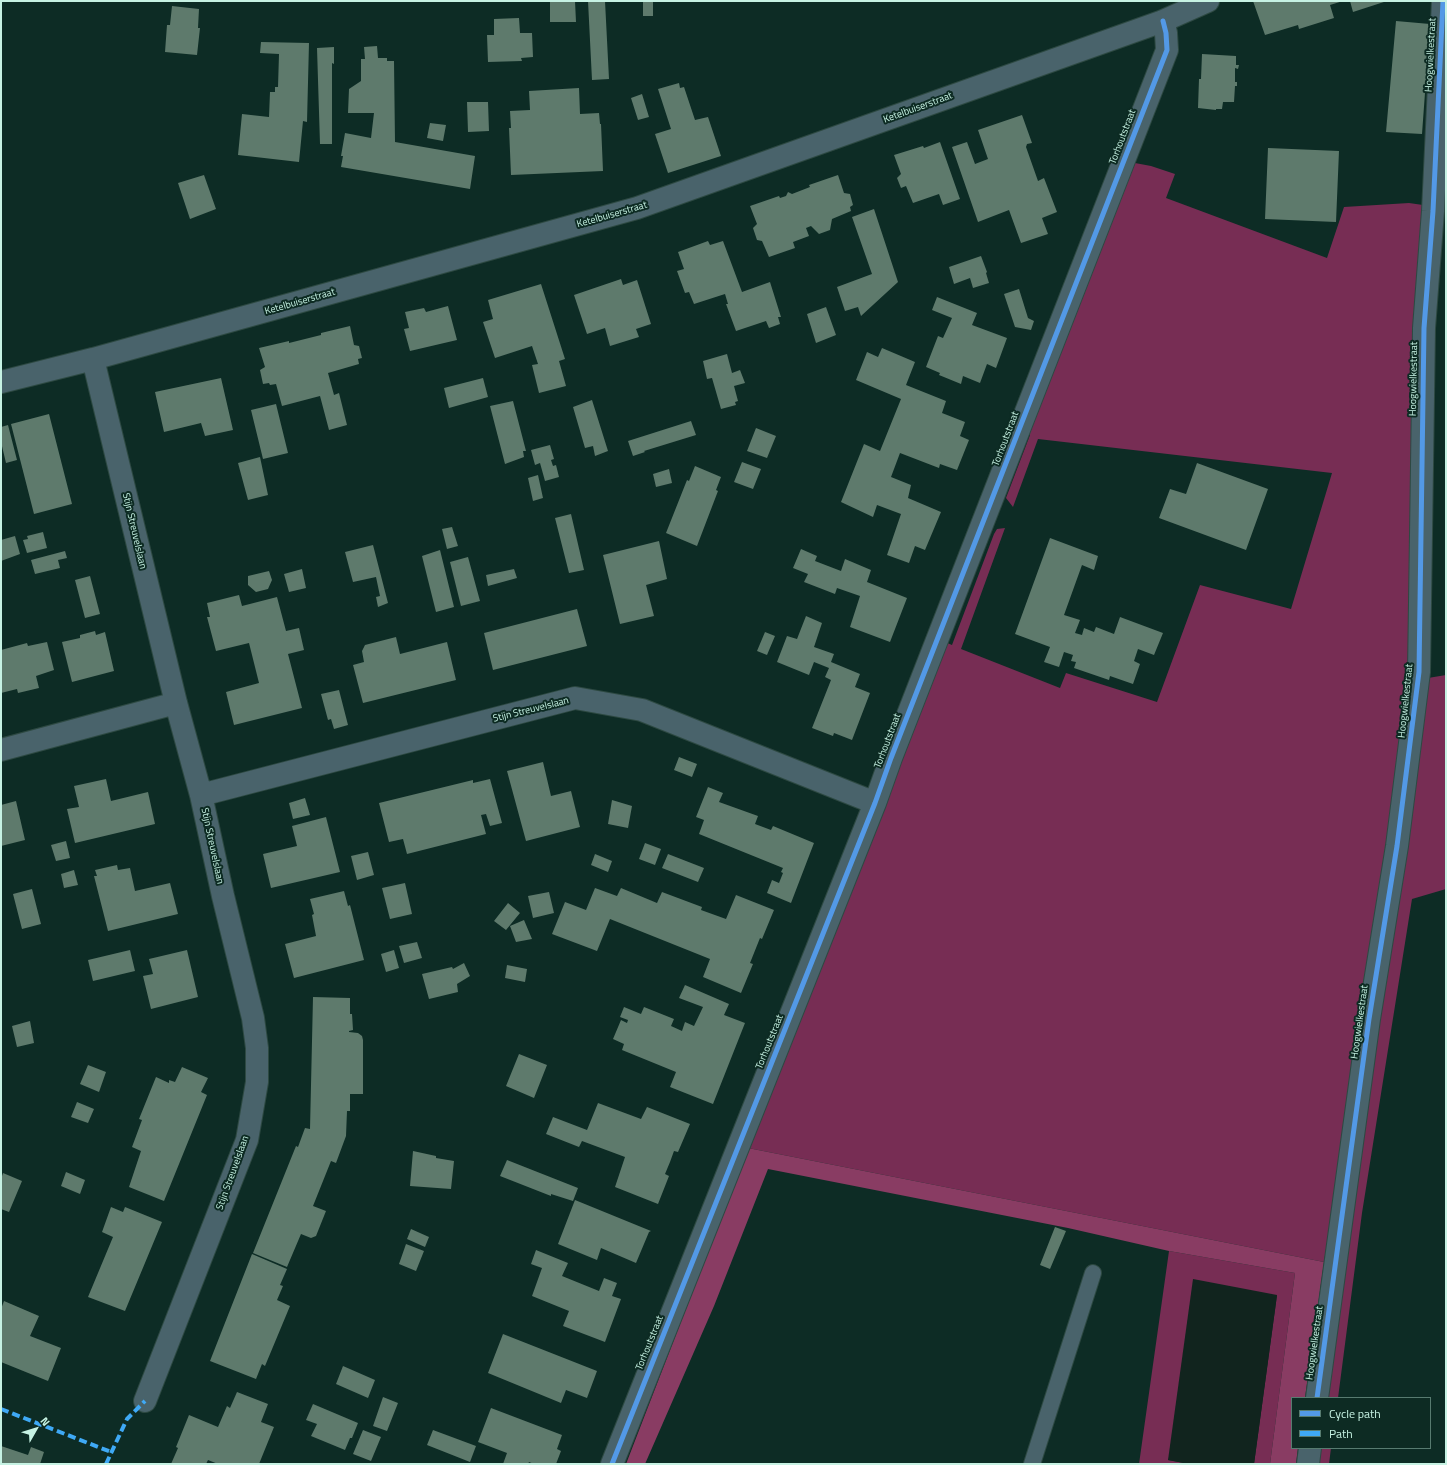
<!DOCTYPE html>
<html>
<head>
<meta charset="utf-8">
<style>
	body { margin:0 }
	#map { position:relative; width:1447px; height:1465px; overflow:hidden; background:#0d2c25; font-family:"Titillium Web",sans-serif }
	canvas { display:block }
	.frame { position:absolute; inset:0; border:2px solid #c6f2e3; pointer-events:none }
	.legend { position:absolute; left:1291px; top:1397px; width:140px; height:52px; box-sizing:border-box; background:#0d2b23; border:1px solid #577b70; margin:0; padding:5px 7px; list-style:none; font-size:12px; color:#c6f2e3 }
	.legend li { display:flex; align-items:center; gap:8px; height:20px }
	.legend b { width:20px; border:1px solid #577b70 }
	.north { position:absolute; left:16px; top:1409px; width:40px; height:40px; -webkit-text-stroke:3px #0d2b23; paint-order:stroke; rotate:51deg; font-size:11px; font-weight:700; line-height:16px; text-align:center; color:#c6f2e3 }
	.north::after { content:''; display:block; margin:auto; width:14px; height:18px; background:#c6f2e3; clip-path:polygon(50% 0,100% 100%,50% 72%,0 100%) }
</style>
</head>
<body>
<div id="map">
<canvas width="1447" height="1465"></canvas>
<div class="frame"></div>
<ul class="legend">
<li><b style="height:5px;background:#5399e6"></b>Cycle path</li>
<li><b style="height:5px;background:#3fa9f5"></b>Path</li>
</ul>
<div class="north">N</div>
</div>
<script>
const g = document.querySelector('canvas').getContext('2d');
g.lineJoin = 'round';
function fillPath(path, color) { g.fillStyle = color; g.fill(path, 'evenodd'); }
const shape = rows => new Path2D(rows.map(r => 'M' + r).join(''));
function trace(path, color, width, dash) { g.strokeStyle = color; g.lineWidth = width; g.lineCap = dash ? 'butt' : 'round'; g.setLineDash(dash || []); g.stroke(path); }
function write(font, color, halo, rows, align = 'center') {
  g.font = font + ' "Titillium Web",sans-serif'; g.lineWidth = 4; g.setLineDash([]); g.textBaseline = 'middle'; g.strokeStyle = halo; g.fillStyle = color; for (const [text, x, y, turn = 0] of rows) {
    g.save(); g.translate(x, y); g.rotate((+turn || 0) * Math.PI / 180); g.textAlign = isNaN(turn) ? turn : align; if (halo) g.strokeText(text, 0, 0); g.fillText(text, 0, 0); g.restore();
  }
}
fillPath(shape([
	[1135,163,1151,166,1175,174,1166,198,1327,258,1344,207,1409,203,1423,205,1413,638,1405,713,1375,930,1324,1262,748,1148,945,642,952,645,994,534,997,529,1005,528,961,649,1060,688,1066,673,1157,702,1200,585,1291,609,1332,473,1038,439,1013,507,1006,498,1030,435,1025,433],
	[1446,675,1446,889,1412,899,1362,1213,1338,1398,1324,1398,1428,678],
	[1169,1251,1295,1273,1270,1464,1254,1464,1277,1295,1168,1460,1189,1464,1139,1464],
	[1317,1448,1331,1448,1329,1464,1315,1464]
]), '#772d54');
fillPath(shape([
	[748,1148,1324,1262,1305,1398,1292,1398,1292,1448,1298,1448,1296,1464,1270,1464,1295,1273,1169,1251,1068,1228,768,1169,714,1306,645,1464,626,1464]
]), '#893c63');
fillPath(shape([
	[1193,1279,1277,1295,1254,1464,1189,1464,1168,1460]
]), '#11241e');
fillPath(shape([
	[550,1,575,1,576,22,550,22],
	[588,1,605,1,609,79,592,80],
	[643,1,653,1,653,16,643,16],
	[1253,1,1343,1,1330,5,1334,18,1299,29,1298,25,1265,35],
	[1350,1,1387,1,1353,12],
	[172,6,199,9,198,28,200,28,197,55,165,52,167,25,170,25],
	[519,18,520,33,532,33,533,57,521,58,522,61,488,62,487,35,494,35,494,19],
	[1396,21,1430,24,1422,134,1386,132],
	[261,42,309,43,307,122,303,121,299,162,238,155,242,114,269,117,270,92,275,92,275,87,278,87,279,54,260,53],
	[377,46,378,58,387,58,387,61,394,61,395,142,475,156,470,189,341,167,343,156,341,156,345,133,371,138,374,113,348,113,349,89,361,81,361,59,365,59,364,47],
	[334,47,334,64,332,63,332,144,320,144,317,48],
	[1202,54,1236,56,1236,65,1239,65,1238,69,1235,68,1235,82,1237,82,1237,86,1235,86,1234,102,1223,102,1222,109,1216,109,1216,110,1198,108,1199,79,1201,79],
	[679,83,680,88,684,87,695,120,708,117,721,156,668,173,655,134,671,129,658,89],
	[579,88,580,114,599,113,600,124,601,124,603,171,511,175,509,128,511,128,510,111,530,110,529,91],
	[642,94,649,117,638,120,631,98],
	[467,102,488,102,489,131,468,132],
	[1022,115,1032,143,1027,144,1026,147,1038,181,1044,178,1057,212,1042,218,1048,234,1021,243,1009,210,978,222,952,147,967,142,975,164,988,159,978,130],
	[430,123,446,125,443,141,427,138],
	[940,142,960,199,943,205,939,194,913,203,906,186,901,188,897,178,901,174,894,155,923,146,924,148],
	[1268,148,1339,151,1336,222,1265,219],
	[204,175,216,209,190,219,178,183],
	[838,175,844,193,850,194,853,205,850,207,851,211,832,219,830,230,819,234,811,226,806,228,809,236,793,242,795,248,769,257,762,241,757,240,753,228,757,224,750,206,779,196,780,198,786,196,788,192,792,194,810,187,809,185],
	[874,209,898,282,861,316,858,307,845,311,837,287,872,274,852,217],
	[708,241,710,245,723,241,742,292,770,282,781,317,778,317,780,324,769,328,766,321,736,331,726,304,728,304,725,294,694,304,689,292,685,293,677,271,684,269,678,252],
	[981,256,987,272,986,273,989,283,973,288,970,278,954,284,949,267],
	[621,279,623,285,637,280,651,324,636,329,639,337,610,346,605,328,587,334,574,295],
	[541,284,565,359,559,361,566,386,539,393,532,365,538,364,532,346,495,358,483,322,493,319,488,300],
	[1019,289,1028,318,1034,321,1031,330,1015,327,1004,294],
	[937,297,977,313,972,325,1007,338,996,368,987,364,980,383,963,376,961,384,939,375,940,373,926,367,938,336,943,338,952,318,932,310],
	[448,306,457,340,410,351,404,329,409,328,405,312,424,308,426,312],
	[826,307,836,335,816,343,807,314],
	[350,326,354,345,359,346,362,358,358,359,359,364,328,373,334,395,339,393,347,425,329,430,320,396,282,406,276,384,270,385,269,383,263,384,260,370,265,367,259,348,289,341,289,343,321,335,321,333],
	[882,348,915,362,906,385,946,401,942,413,965,422,960,436,969,440,957,470,940,464,939,468,900,453,891,477,911,485,908,498,941,512,925,550,915,546,909,563,887,555,901,514,877,505,873,517,841,502,864,444,880,451,901,399,856,380,867,352,878,357],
	[727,354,732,373,740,370,745,383,734,386,738,401,735,402,736,405,721,409,712,378,707,379,703,361],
	[221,378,233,430,205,436,201,423,164,432,155,392],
	[483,378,488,397,449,408,444,388],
	[592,400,608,451,595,456,593,446,585,448,573,407],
	[513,401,526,451,523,451,524,457,505,464,490,406],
	[276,404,288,453,263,459,251,410],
	[49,414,72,504,34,514,11,424],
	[691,421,696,435,644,451,645,452,633,456,628,441],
	[8,425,17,460,6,463,1,442,1,427],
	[756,428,776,436,767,458,747,451],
	[550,445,554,459,551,460,553,466,556,465,559,477,545,481,540,463,535,465,531,450],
	[260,457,268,495,248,500,238,463],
	[742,462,761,469,753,489,734,482],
	[1197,463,1268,489,1246,550,1159,518,1170,489,1186,494],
	[695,466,721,477,716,490,718,491,697,546,666,533,687,480,689,481],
	[669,469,672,483,656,487,653,474],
	[538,475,543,498,533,501,528,478],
	[571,514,584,570,569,573,555,518],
	[452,527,458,546,447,549,442,529],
	[43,532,47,548,27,553,23,540,28,539,27,536],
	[15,536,20,554,1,561,1,540],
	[1050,538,1098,556,1094,570,1082,565,1064,615,1080,620,1075,633,1082,635,1084,628,1094,632,1096,627,1114,634,1120,617,1163,633,1154,655,1138,649,1134,661,1140,664,1133,684,1110,676,1109,680,1074,668,1076,662,1071,661,1073,655,1064,652,1059,667,1044,662,1050,647,1015,634],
	[659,541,667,579,646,585,654,616,620,624,603,555],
	[373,545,388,603,378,607,376,597,380,596,376,577,353,582,345,552],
	[801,549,817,556,815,561,841,571,845,559,871,570,867,582,907,598,890,642,850,627,860,596,837,588,835,594,804,582,808,574,793,568],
	[440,550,454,607,436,612,422,556],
	[65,551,67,558,58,560,60,568,35,574,31,560],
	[468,557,480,601,461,606,450,562],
	[302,569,306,588,289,592,284,574],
	[514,569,517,578,488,586,486,575],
	[269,571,272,580,268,589,256,592,248,585,248,576],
	[90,576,100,614,85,618,75,580],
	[239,595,242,606,277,597,286,631,299,628,304,650,288,654,302,708,234,725,226,692,259,683,249,643,216,651,207,617,210,617,207,603],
	[577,609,587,646,493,670,484,633],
	[806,616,822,623,814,647,834,654,831,662,860,674,855,687,870,693,852,740,834,733,833,736,812,728,831,680,825,677,829,668,814,662,809,675,777,662,787,636,797,639],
	[95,631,96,635,105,632,114,671,72,682,62,642,80,638,80,635],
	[765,632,775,636,767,655,757,651],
	[396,637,400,654,447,642,456,680,363,703,353,665,364,662,362,651,365,645],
	[47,642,54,670,36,676,39,688,18,693,17,689,1,693,1,650,27,643,28,646],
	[339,690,348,725,334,729,331,719,328,720,321,694],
	[679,757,697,764,692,777,674,770],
	[543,762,551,796,571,791,580,827,526,841,507,771],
	[106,779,111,801,148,792,155,824,75,843,67,809,79,807,74,786],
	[490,779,502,823,490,826,486,814,481,815,486,834,407,854,403,839,389,842,379,803,473,780,473,783],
	[708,787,723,793,719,802,758,816,755,824,771,830,773,826,814,843,791,903,767,893,772,880,779,883,783,873,781,872,783,868,699,834,704,820,696,817],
	[305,798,310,815,293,819,289,803],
	[612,800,632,806,628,828,608,824],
	[16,801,25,840,1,846,1,805],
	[326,817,340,872,271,888,263,854,297,846,292,826],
	[66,841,70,858,56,861,51,845],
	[645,843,661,849,655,865,639,859],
	[368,852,374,875,357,880,351,856],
	[595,854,612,861,608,872,591,865],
	[668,854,704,868,698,882,662,868],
	[117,865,118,870,130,868,135,891,170,883,178,914,108,931,94,876,97,876,95,870],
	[74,870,78,885,64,888,61,874],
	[405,883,412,914,390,919,382,888],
	[595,888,617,896,621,888,657,903,662,892,702,907,701,910,726,919,736,895,774,910,762,939,760,938,750,963,753,964,741,993,703,977,710,959,610,919,597,951,552,934,565,902,586,910],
	[32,889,41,924,22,929,13,894],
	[344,891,348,906,350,905,364,960,294,978,285,944,316,936,312,915,314,914,310,899],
	[549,892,554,913,533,918,528,896],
	[508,903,520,913,506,930,494,921],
	[524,920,532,939,516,942,510,926],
	[417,942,422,958,404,963,399,946],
	[130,950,135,971,93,981,88,960],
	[187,950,198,997,151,1009,143,976,153,974,149,959],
	[394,950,399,968,386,972,381,954],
	[464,963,470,976,457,984,458,992,429,999,422,974,452,967,453,969],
	[507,965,527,969,525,982,505,978],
	[685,985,729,1004,724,1015,745,1023,713,1104,670,1087,676,1072,622,1050,624,1044,613,1039,621,1020,627,1023,628,1020,620,1017,624,1007,641,1014,644,1007,674,1019,671,1026,682,1031,685,1022,694,1026,703,1007,679,998],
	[313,997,350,998,350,1014,352,1014,353,1030,349,1031,349,1032,358,1033,362,1036,363,1040,363,1094,350,1094,350,1111,347,1111,346,1136,336,1163,331,1161,313,1206,326,1211,316,1236,311,1238,301,1234,287,1267,253,1253,296,1146,298,1147,305,1128,310,1129],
	[30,1021,34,1043,17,1047,12,1026],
	[519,1054,547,1065,534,1098,506,1086],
	[88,1065,106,1072,99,1092,80,1084],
	[182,1067,208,1078,201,1092,207,1095,164,1201,129,1187,141,1151,132,1147,142,1120,139,1119,156,1077,169,1083,169,1080,175,1082],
	[77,1102,94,1109,88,1123,71,1117],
	[598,1103,641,1119,647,1107,690,1124,678,1152,674,1151,670,1162,665,1174,669,1176,658,1204,615,1187,625,1157,582,1141,579,1147,546,1134,553,1117,587,1130],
	[413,1151,436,1156,436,1158,454,1161,451,1189,410,1186],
	[507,1160,578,1188,573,1201,551,1194,551,1196,500,1176],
	[66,1172,85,1180,80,1194,61,1186],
	[3,1173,22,1181,9,1212,1,1209,1,1179],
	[575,1200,651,1231,649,1232,636,1263,601,1248,597,1260,558,1244],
	[111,1207,123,1212,125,1207,162,1222,125,1311,88,1297,113,1237,102,1232],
	[1055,1227,1066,1231,1050,1269,1040,1265],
	[411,1229,429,1237,425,1247,407,1239],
	[406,1244,424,1251,416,1271,399,1264],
	[536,1250,568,1263,562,1276,599,1291,604,1278,617,1283,612,1296,621,1299,605,1342,563,1326,569,1311,532,1296,542,1268,531,1264],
	[252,1254,287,1269,280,1285,283,1286,277,1300,290,1306,265,1366,262,1364,256,1379,210,1361],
	[4,1301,39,1316,30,1336,61,1348,48,1381,1,1362,1,1309],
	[503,1334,597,1371,587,1398,566,1390,561,1403,488,1373],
	[343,1366,375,1380,368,1398,336,1384],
	[237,1392,268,1404,261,1422,274,1427,259,1464,218,1464,208,1460,206,1464,171,1464,178,1448,176,1447,189,1415,218,1427,227,1406,230,1408],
	[383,1397,398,1403,387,1431,373,1426],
	[313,1404,358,1423,352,1438,350,1438,345,1450,311,1436,317,1424,306,1420],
	[491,1408,562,1435,557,1449,561,1451,556,1464,534,1464,529,1462,528,1464,503,1464,507,1453,478,1442],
	[363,1430,381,1437,371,1461,353,1454],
	[433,1430,476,1446,470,1462,427,1445],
	[1,1446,28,1455,31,1447,44,1452,40,1464,9,1464,6,1463,5,1464,1,1464]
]), '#5e7a6c');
const lane = shape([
	[1032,1464,1093,1273]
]);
const street = shape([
	[93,359,176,703,201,795,223,896,253,1018,257,1048,257,1082,247,1140,145,1401],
	[1,382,93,359,637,208,1163,21,1208,1],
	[1,750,176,703],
	[201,795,575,698,642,710,875,803],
	[1317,1398,1369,1019,1397,846,1419,672,1424,328,1433,211,1443,1],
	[612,1464,875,803,891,758,1167,50,1166,33,1163,21],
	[1308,1464,1310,1448]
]);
trace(lane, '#2d4942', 18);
trace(street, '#2d4942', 24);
trace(lane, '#49636b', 16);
trace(street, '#49636b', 22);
trace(shape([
	[1,1409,111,1452],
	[106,1464,127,1419,145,1401]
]), '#3fa9f5', 4, [8, 4]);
trace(shape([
	[1317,1398,1369,1019,1397,846,1419,672,1424,328,1433,211,1443,1],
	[612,1464,875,803,891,758,1167,50,1166,33,1163,21]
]), '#5399e6', 5);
write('10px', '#c6f2e3', '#0d2b23', [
	["Hoogwielkestraat",1431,55,-87],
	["Ketelbuiserstraat",918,108,-20],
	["Torhoutstraat",1123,137,-69],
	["Ketelbuiserstraat",612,215,-16],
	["Ketelbuiserstraat",300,302,-16],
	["Hoogwielkestraat",1414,379,-89],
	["Torhoutstraat",1006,439,-69],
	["Stijn Streuvelslaan",134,531,77],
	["Hoogwielkestraat",1406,701,-84],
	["Stijn Streuvelslaan",531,710,-14],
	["Torhoutstraat",888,741,-69],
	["Stijn Streuvelslaan",212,846,78],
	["Hoogwielkestraat",1360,1022,-82],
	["Torhoutstraat",770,1042,-68],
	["Stijn Streuvelslaan",233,1173,-70],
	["Torhoutstraat",650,1343,-68],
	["Hoogwielkestraat",1315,1343,-82]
]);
</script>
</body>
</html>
